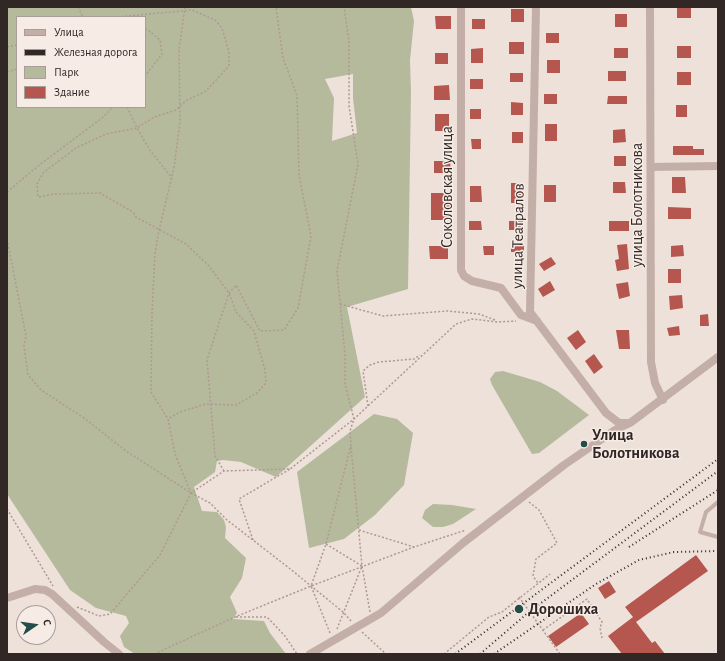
<!DOCTYPE html>
<html>
<head>
<meta charset="utf-8">
<style>
	body { margin:0 }
	#map { position:relative; width:725px; height:661px; overflow:hidden; background:#ede1d9; font-family:"Alegreya Sans",sans-serif }
	canvas { display:block }
	.frame { position:absolute; inset:0; border:8px solid #312826; pointer-events:none }
	.legend { position:absolute; left:16px; top:16px; width:130px; height:92px; box-sizing:border-box; background:#f6ebe5; border:1px solid #a79d99; margin:0; padding:5px 7px; list-style:none; font-size:12px; color:#312826 }
	.legend li { display:flex; align-items:center; gap:8px; height:20px }
	.legend b { width:20px; border:1px solid #a79d99 }
	.north { position:absolute; left:16px; top:605px; width:40px; height:40px; box-sizing:border-box; background:#f6ebe5; border:1px solid #a79d99; border-radius:50%; rotate:77deg; font-size:11px; font-weight:700; line-height:16px; text-align:center; color:#312826 }
	.north::after { content:''; display:block; margin:auto; width:14px; height:18px; background:#224d48; clip-path:polygon(50% 0,100% 100%,50% 72%,0 100%) }
</style>
</head>
<body>
<div id="map">
<canvas width="725" height="661"></canvas>
<div class="frame"></div>
<ul class="legend">
<li><b style="height:5px;background:#c3afa7"></b>Улица</li>
<li><b style="height:5px;background:#312826"></b>Железная дорога</li>
<li><b style="height:11px;background:#b5ba9c"></b>Парк</li>
<li><b style="height:11px;background:#b5574f"></b>Здание</li>
</ul>
<div class="north">С</div>
</div>
<script>
const g = document.querySelector('canvas').getContext('2d');
g.lineJoin = 'round';
function fillPath(path, color) { g.fillStyle = color; g.fill(path, 'evenodd'); }
const shape = rows => new Path2D(rows.map(r => 'M' + r).join(''));
function trace(path, color, width, dash) { g.strokeStyle = color; g.lineWidth = width; g.lineCap = dash ? 'butt' : 'round'; g.setLineDash(dash || []); g.stroke(path); }
function write(font, color, halo, rows, align = 'center') {
  g.font = font + ' "Alegreya Sans",sans-serif'; g.lineWidth = 3; g.setLineDash([]); g.textBaseline = 'middle'; g.strokeStyle = halo; g.fillStyle = color; for (const [text, x, y, turn = 0] of rows) {
    g.save(); g.translate(x, y); g.rotate((+turn || 0) * Math.PI / 180); g.textAlign = isNaN(turn) ? turn : align; if (halo) g.strokeText(text, 0, 0); g.fillText(text, 0, 0); g.restore();
  }
}
fillPath(shape([
	[7,7,411,7,414,21,410,60,411,92,408,289,347,307,365,397,276,477,241,462,223,460,217,461,215,472,194,487,202,511,217,512,224,520,226,527,225,538,246,558,242,578,230,597,237,613,233,619,264,621,270,633,286,654,135,654,124,647,120,636,129,623,126,616,96,608,70,590,7,494],
	[17,17,145,17,145,107,17,107],
	[353,74,353,98,357,133,332,141,334,98,325,79],
	[503,371,540,382,557,391,589,415,539,453,532,454,492,385,490,379,495,372],
	[374,414,397,419,413,433,404,485,375,515,344,539,309,548,297,472],
	[433,504,452,505,476,509,453,524,443,527,433,527,422,518,425,510]
]), '#b5ba9c');
fillPath(shape([
	[677,7,691,7,691,18,677,18],
	[511,9,524,9,524,22,511,22],
	[615,14,627,14,627,27,615,27],
	[435,16,451,16,451,29,436,29],
	[472,19,485,19,485,29,472,29],
	[546,33,559,33,559,43,546,43],
	[509,42,524,42,524,54,509,54],
	[677,46,691,46,691,58,677,58],
	[483,48,483,63,471,63,471,49],
	[614,48,628,48,628,58,614,58],
	[435,53,448,53,448,64,435,64],
	[547,60,560,60,560,73,547,73],
	[608,71,626,71,626,81,608,81],
	[677,72,691,72,691,85,677,85],
	[510,73,523,73,523,82,510,82],
	[470,79,483,79,483,89,470,89],
	[449,85,450,100,434,100,434,86],
	[544,94,557,94,557,104,544,104],
	[608,96,627,96,627,104,607,104],
	[511,102,523,103,523,115,511,115],
	[676,105,687,105,687,117,676,117],
	[470,109,481,109,481,119,470,119],
	[435,114,449,114,449,131,435,131],
	[545,124,557,124,557,141,545,141],
	[625,129,626,142,613,143,613,130],
	[512,132,523,132,523,143,512,143],
	[471,139,481,139,481,149,472,149],
	[673,146,693,146,693,149,704,149,704,155,673,155],
	[614,156,626,156,626,166,614,166],
	[434,161,450,161,451,173,434,173],
	[672,177,685,177,686,193,672,193],
	[613,182,625,182,626,193,613,193],
	[511,183,522,183,522,203,511,203],
	[544,185,556,185,556,202,544,202],
	[470,186,481,186,482,202,470,202],
	[431,193,450,193,451,220,431,220],
	[668,207,691,208,691,219,668,219],
	[469,221,481,221,482,230,469,230],
	[509,221,523,221,523,230,509,230],
	[609,221,629,221,629,231,609,231],
	[511,243,524,243,524,252,511,252],
	[627,244,629,269,617,271,615,260,619,259,617,245],
	[683,245,684,256,671,257,671,246],
	[429,246,448,246,448,259,430,259],
	[483,246,494,246,494,255,484,255],
	[551,257,556,264,544,271,539,264],
	[668,269,681,269,681,283,668,283],
	[550,281,555,290,543,297,538,289],
	[628,282,630,296,619,299,616,284],
	[682,295,683,308,670,310,669,296],
	[708,314,709,326,700,326,700,315],
	[679,326,680,335,669,336,667,328],
	[578,330,586,342,576,350,567,338],
	[616,330,629,330,630,349,619,349],
	[594,354,603,367,594,374,585,361],
	[696,555,708,571,636,622,652,643,655,641,665,654,622,654,608,636,633,617,625,607],
	[609,581,616,592,605,599,598,588],
	[581,613,589,624,556,647,548,636]
]), '#b5574f');
trace(shape([
	[78,7,83,17],
	[185,7,179,50,180,122,174,168,159,230,155,253,152,312,151,392,168,419,175,454,191,493],
	[117,17,192,10,215,20,222,28,229,52,229,66,206,91,187,100,176,110,154,117,137,128,106,134,76,148,43,173,37,184,38,197,54,194,100,193,133,212,136,217,186,244,209,266,229,293,236,312,254,331,265,370,266,383,257,393,236,405,206,404,180,412,168,419],
	[145,29,147,29,160,40,162,54,145,76],
	[7,47,17,45],
	[7,72,17,69],
	[127,107,137,128,149,149,172,178],
	[7,192,38,166,102,118,113,107],
	[7,239,26,336,24,346,28,375,41,390,84,418,126,451,191,493,210,503,227,520,289,568,343,612,351,621],
	[340,304,383,316,447,311,479,314,495,320],
	[368,406,363,371,370,365,379,362,414,359,420,355],
	[351,447,362,566,370,612],
	[224,471,215,456,207,360,229,293,236,285,260,331,284,330,298,308,311,236,299,175,297,96,283,58,276,7],
	[529,502,539,510,557,543,536,559,533,576,538,583],
	[7,509,53,586],
	[359,530,414,547],
	[253,540,239,499,290,469],
	[326,544,362,566,337,629],
	[519,597,560,654],
	[77,607,99,616,110,614,160,555,191,493,224,471,290,469,354,419,456,324,472,319,498,322,516,321],
	[236,617,267,617,285,636,297,654],
	[543,630,587,599,602,622,600,628,602,638],
	[362,632,386,654],
	[330,633,311,586,326,544,351,445,350,431,354,419,345,384,345,355,337,271,358,164,349,106,349,41,344,7],
	[154,654,235,617,311,586,414,547,466,530],
	[444,654,489,617,502,612,550,574]
]), '#af9992', 1.5, [2, 2]);
trace(shape([
	[718,502,706,512,700,532,718,537]
]), '#c3afa7', 4);
trace(shape([
	[461,7,461,270,464,276,472,281,501,288,521,315,537,321],
	[536,7,530,312,606,413,619,423,629,423],
	[650,7,651,362,655,383,663,400],
	[651,167,718,166],
	[7,598,35,589,45,590,52,594,104,642,119,654],
	[310,654,381,613,463,543,564,465,615,430,630,423,718,357]
]), '#c3afa7', 8);
trace(shape([
	[629,547,718,490],
	[455,654,718,459],
	[480,654,529,612,718,471],
	[494,654,596,584,639,560,674,552,718,551]
]), '#312826', 2, [1, 3]);
for (const [x, y, r, color] of [
	[584,444,4,"#224d48"],
	[519,609,5,"#224d48"]
]) { const dot = new Path2D(); dot.arc(x, y, r, 0, 2 * Math.PI); g.fillStyle = color; g.fill(dot); trace(dot, '#f6ebe5', 1.5); }
write('16px', '#312826', '#f6ebe5', [
	["Соколовская улица",447,187,-90],
	["улица Болотникова",637,205,-90],
	["улица Театралов",518,236,-89]
]);
write('bold 16px', '#312826', '#f6ebe5', [
	["Улица",592,435],
	["Болотникова",592,453],
	["Дорошиха",528,609]
], 'left');
</script>
</body>
</html>
